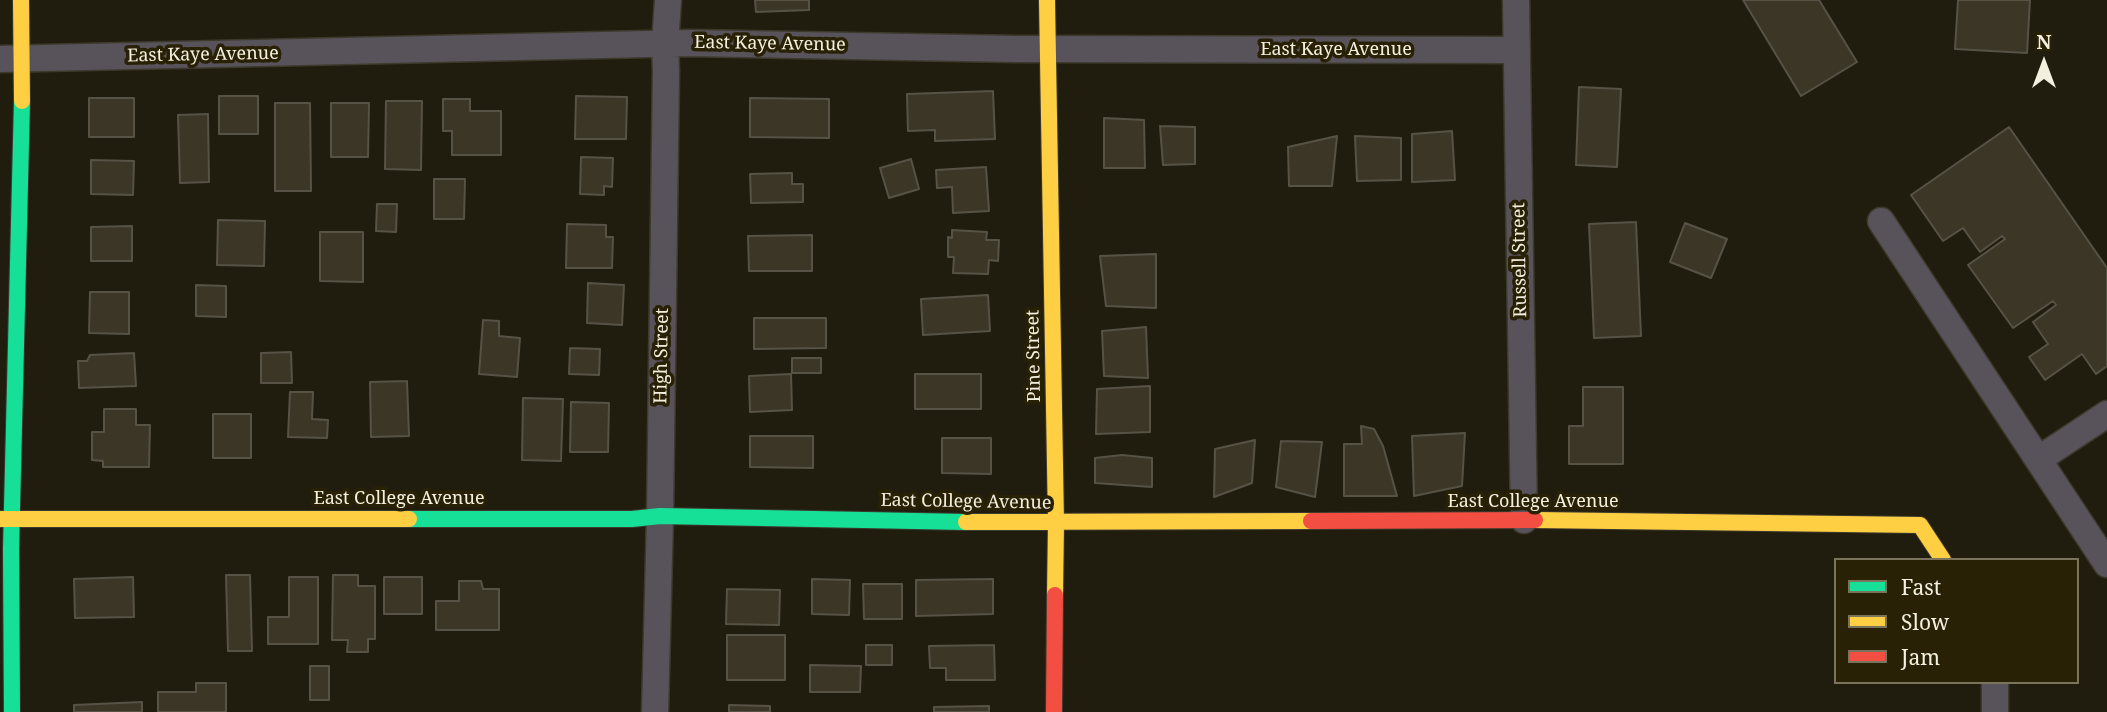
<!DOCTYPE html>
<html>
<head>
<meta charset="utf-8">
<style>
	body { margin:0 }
	#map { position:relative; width:2107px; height:712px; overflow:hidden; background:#211d0e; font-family:"Noto Serif",serif }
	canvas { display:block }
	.legend { position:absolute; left:1834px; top:558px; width:245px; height:126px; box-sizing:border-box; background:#292106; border:2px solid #7a745d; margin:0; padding:9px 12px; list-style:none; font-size:21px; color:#f4f0df }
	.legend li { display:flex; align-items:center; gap:14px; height:35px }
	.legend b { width:35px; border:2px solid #7a745d }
	.north { position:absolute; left:2009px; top:28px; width:70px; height:70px; -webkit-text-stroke:5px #292106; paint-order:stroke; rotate:0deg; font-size:19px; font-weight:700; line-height:28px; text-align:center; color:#f4f0df }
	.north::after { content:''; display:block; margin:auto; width:24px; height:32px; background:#f4f0df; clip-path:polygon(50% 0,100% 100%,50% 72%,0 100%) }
</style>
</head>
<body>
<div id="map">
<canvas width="2107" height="712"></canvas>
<ul class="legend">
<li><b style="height:9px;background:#16e098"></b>Fast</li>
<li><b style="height:9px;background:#ffcf43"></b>Slow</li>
<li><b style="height:9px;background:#f24e42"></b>Jam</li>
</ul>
<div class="north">N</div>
</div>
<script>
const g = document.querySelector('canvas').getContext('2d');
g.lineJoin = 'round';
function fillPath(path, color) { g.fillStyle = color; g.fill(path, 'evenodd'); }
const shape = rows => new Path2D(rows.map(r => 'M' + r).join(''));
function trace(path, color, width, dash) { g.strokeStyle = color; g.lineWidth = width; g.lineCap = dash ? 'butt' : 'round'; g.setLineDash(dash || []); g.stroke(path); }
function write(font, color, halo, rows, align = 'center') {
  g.font = font + ' "Noto Serif",serif'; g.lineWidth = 7; g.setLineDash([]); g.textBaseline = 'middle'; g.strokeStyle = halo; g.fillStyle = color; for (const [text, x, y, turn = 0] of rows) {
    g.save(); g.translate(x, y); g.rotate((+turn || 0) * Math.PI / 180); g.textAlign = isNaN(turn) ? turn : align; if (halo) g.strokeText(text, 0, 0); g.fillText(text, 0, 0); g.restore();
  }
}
const building = shape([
	[755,0,809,0,809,10,756,12,755,0],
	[1743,0,1819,0,1857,62,1801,96,1743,0],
	[1958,0,2030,0,2027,53,1955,49,1958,0],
	[1579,87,1621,89,1617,167,1576,165,1579,87],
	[993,91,995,139,935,141,935,130,908,131,907,94,993,91],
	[219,96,258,96,258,134,219,134,219,96],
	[576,96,627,97,626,139,575,139,576,96],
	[89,98,134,98,134,137,89,137,89,98],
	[750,98,829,99,829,138,750,137,750,98],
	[443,99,470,99,470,111,501,111,501,155,452,155,452,131,443,131,443,99],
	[386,101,422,101,421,170,385,169,386,101],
	[275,103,310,103,311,191,275,191,275,103],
	[331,103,369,103,368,157,331,157,331,103],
	[208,114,209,182,180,183,178,115,208,114],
	[1104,118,1144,120,1145,168,1104,168,1104,118],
	[1160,126,1195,127,1195,164,1163,165,1160,126],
	[2009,127,2107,268,2107,366,2096,374,2082,354,2045,380,2029,357,2048,344,2033,322,2056,305,2053,301,2013,328,1968,265,2005,239,2002,236,1980,252,1963,228,1943,241,1911,195,2009,127],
	[1452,131,1455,180,1412,182,1412,134,1452,131],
	[1337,136,1332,186,1289,186,1288,147,1337,136],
	[1355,136,1401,138,1401,180,1357,181,1355,136],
	[581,157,613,158,612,187,604,186,604,195,580,194,581,157],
	[911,159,919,189,889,198,880,168,911,159],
	[91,160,134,161,133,195,91,194,91,160],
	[986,167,989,211,953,213,952,187,937,188,936,170,986,167],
	[792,173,792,184,803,184,803,202,751,203,750,174,792,173],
	[434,179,465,179,464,219,434,219,434,179],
	[377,204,397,204,396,232,376,231,377,204],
	[218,220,265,221,264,266,217,265,218,220],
	[1636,222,1641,336,1594,338,1589,224,1636,222],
	[1685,223,1727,239,1711,278,1670,262,1685,223],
	[567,224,606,225,606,237,613,237,612,268,566,268,567,224],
	[132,226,132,261,91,261,91,227,132,226],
	[952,230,987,232,986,240,999,240,998,261,989,260,988,274,953,273,954,257,948,257,948,237,952,238,952,230],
	[320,232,363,232,363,282,320,281,320,232],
	[812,235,812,271,749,271,748,236,812,235],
	[1156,254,1156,308,1106,306,1100,256,1156,254],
	[588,283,624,285,622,325,587,323,588,283],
	[196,285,226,286,226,317,196,316,196,285],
	[90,292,129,292,129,334,89,333,90,292],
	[988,295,990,331,923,335,921,299,988,295],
	[754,318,826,318,826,348,754,349,754,318],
	[483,320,499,321,499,336,520,338,517,377,479,374,483,320],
	[1146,327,1148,378,1104,376,1102,331,1146,327],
	[570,348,600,349,599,375,569,374,570,348],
	[291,352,292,383,261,383,261,353,291,352],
	[134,353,136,386,79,388,78,361,87,361,90,355,134,353],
	[792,358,821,358,821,373,792,373,792,358],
	[791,374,792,410,750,412,749,376,791,374],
	[915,374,981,374,981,409,915,409,915,374],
	[407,381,409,436,371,437,370,382,407,381],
	[1150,386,1150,432,1096,434,1097,389,1150,386],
	[1583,387,1623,387,1623,464,1569,464,1569,426,1583,426,1583,387],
	[290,392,313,392,312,419,328,420,327,438,288,437,290,392],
	[523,398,563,399,561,461,522,460,523,398],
	[571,402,609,403,608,452,570,452,571,402],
	[104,409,136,409,136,425,150,425,149,467,103,467,103,461,92,460,92,432,104,432,104,409],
	[213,414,251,414,251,458,213,458,213,414],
	[1361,426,1374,429,1383,446,1397,496,1344,496,1344,444,1362,444,1361,426],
	[1465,433,1462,486,1414,496,1412,436,1465,433],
	[750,436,813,436,813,468,750,467,750,436],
	[942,438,991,438,991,474,942,473,942,438],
	[1255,440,1252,483,1214,497,1215,449,1255,440],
	[1281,441,1322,442,1315,497,1276,487,1281,441],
	[1122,455,1152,458,1152,487,1095,483,1095,458,1122,455],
	[226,575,250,575,252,651,228,651,226,575],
	[333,575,358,575,358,586,375,586,375,639,368,639,368,652,347,652,348,640,332,640,333,575],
	[133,577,134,617,75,618,74,579,133,577],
	[289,577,318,577,318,644,268,644,268,617,289,617,289,577],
	[384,577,422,577,422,614,384,614,384,577],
	[812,579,850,580,849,615,812,614,812,579],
	[993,579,993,614,916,616,916,580,993,579],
	[459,581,481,581,483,589,499,589,499,630,436,630,436,601,459,601,459,581],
	[863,584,902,584,902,619,864,619,863,584],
	[727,589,780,590,779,625,726,624,727,589],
	[727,635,785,635,785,680,727,680,727,635],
	[866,645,892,645,892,665,866,665,866,645],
	[994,645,995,680,946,680,946,668,930,668,929,646,994,645],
	[810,665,861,666,860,692,810,692,810,665],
	[310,666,329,666,329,700,310,700,310,666],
	[196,683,226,683,226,712,158,712,158,692,196,692,196,683],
	[142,702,142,712,74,712,74,705,142,702],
	[729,705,770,706,770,712,729,712,729,705],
	[989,706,989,712,934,712,934,707,989,706]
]);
fillPath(building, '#3b3626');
trace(building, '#565246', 2);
const street = shape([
	[1516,0,1524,520],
	[0,59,690,43,1015,49,1517,50],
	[1881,221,2107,564],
	[2039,459,2107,414],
	[1995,682,1995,712],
	[655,712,660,516,666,71,665,44,668,0]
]);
const fast = shape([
	[409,519,632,519,660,516,966,522],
	[12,712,11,549,22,101]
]);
const slow = shape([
	[21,0,22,101],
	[1047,0,1056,523,1055,595],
	[0,519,409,519],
	[1535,520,1920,525,1943,560],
	[966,522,1311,521]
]);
const jam = shape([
	[1311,521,1535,520],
	[1054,712,1055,595]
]);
trace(street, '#3d3a2d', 29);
trace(fast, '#3d3a2d', 18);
trace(slow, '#3d3a2d', 18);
trace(jam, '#3d3a2d', 18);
trace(street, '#58535a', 26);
trace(fast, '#16e098', 16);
trace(slow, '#ffcf43', 16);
trace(jam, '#f24e42', 16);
write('18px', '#f4f0df', '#292106', [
	["East Kaye Avenue",770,44,1],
	["East Kaye Avenue",1336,50],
	["East Kaye Avenue",203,55,-1],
	["Russell Street",1520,260,-91],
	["High Street",662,356,-89],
	["Pine Street",1034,356,-91],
	["East College Avenue",399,499],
	["East College Avenue",966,502,1],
	["East College Avenue",1533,502]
]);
</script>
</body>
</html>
